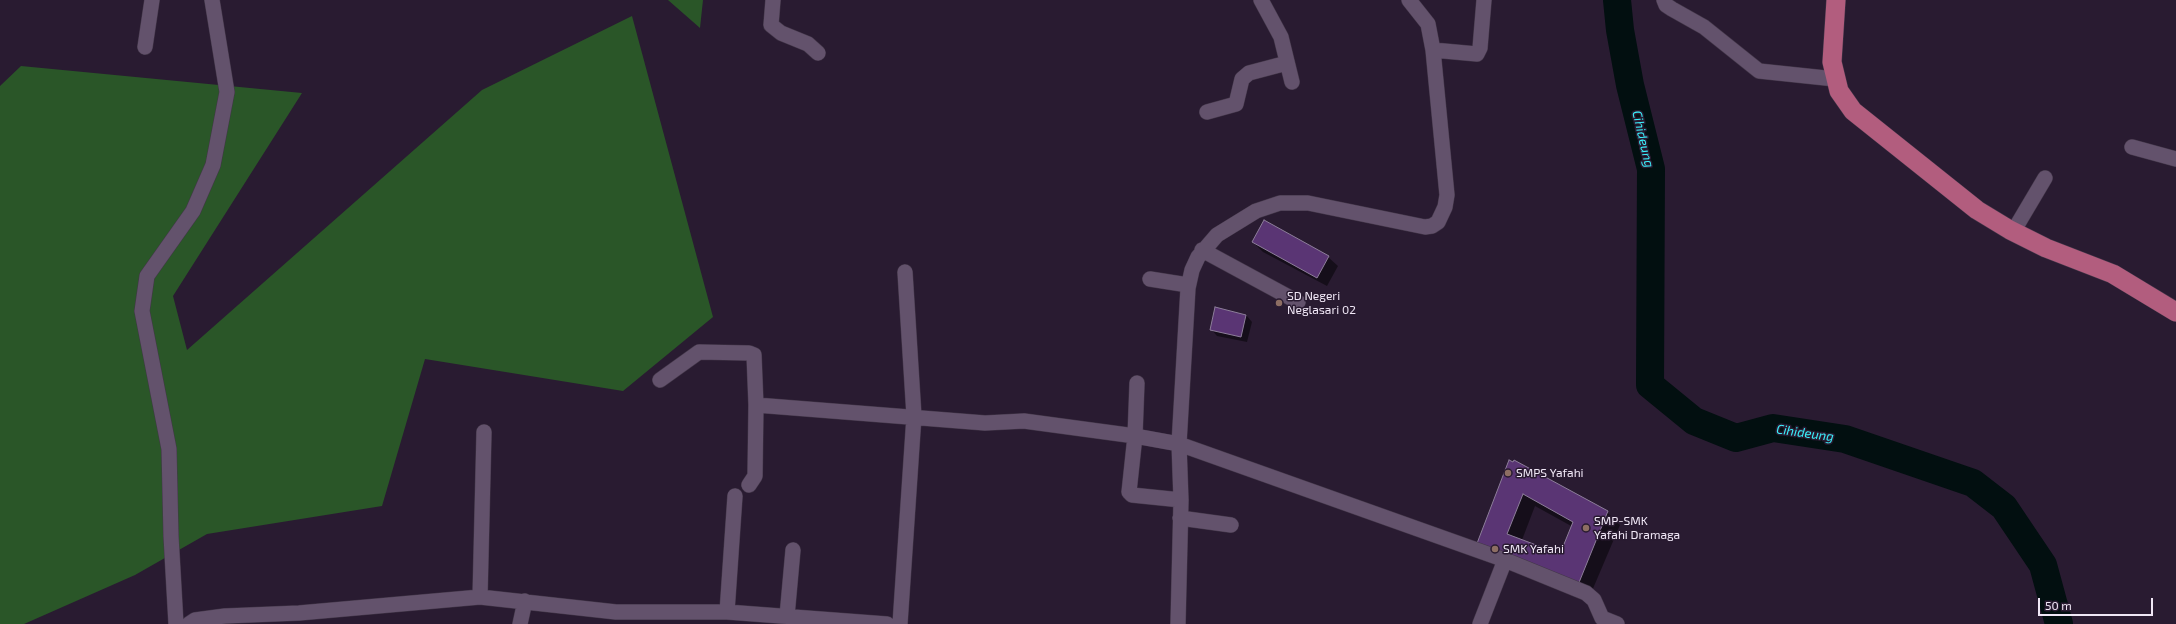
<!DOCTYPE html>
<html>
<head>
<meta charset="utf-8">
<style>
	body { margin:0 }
	#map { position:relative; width:2176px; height:624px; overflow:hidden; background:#291b31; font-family:"Exo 2",sans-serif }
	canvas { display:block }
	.scale { position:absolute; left:2038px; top:598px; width:115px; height:18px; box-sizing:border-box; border:2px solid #f0e7f6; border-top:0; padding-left:5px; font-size:12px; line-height:14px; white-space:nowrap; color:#f0e7f6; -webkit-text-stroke:3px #291b31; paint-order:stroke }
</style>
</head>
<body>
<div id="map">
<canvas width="2176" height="624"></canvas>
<div class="scale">50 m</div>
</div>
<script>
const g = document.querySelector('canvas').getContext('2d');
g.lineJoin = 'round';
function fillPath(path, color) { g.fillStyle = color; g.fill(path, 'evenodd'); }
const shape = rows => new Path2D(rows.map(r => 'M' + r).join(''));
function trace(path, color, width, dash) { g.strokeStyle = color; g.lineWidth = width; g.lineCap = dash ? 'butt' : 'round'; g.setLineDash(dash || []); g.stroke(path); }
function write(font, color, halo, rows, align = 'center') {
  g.font = font + ' "Exo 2",sans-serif'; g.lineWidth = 3; g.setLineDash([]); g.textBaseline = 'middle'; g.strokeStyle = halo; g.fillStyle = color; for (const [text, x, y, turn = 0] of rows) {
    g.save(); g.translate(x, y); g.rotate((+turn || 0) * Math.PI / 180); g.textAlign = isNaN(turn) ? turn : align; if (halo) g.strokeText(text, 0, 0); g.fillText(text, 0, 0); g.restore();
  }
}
fillPath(shape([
	[668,0,703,0,700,28],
	[632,16,713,317,623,391,425,359,382,506,207,534,135,575,24,624,0,624,0,86,21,66,302,93,173,296,187,350,482,90]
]), '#2a5628');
fillPath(shape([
	[1253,242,1328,257,1338,266,1327,286,1263,252],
	[1246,315,1252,322,1247,342,1217,336,1211,329],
	[1509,462,1607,512,1620,525,1589,598,1489,558],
	[1535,506,1573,527,1561,555,1522,540]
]), '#0007');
trace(shape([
	[1617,0,1620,30,1630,85,1651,169,1650,385,1694,421,1736,438,1773,428,1845,439,1973,483,2004,507,2043,565,2059,624]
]), '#020f10', 28);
const building = shape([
	[1264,220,1329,256,1317,278,1252,242,1264,220],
	[1215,307,1246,315,1241,337,1210,330,1215,307],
	[1509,460,1513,462,1514,460,1608,511,1578,585,1476,546,1509,460],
	[1523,494,1573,522,1560,554,1507,534,1523,494]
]);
fillPath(building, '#5a3574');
trace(building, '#8d7e9a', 1);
const minor = shape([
	[773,0,771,25,781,33,808,44,818,53],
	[1261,0,1281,37,1292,82],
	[1664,0,1666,5,1672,9,1704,27,1759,71,1835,79],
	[145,47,152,0],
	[1433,50,1477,54,1480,48,1484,0],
	[1207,112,1236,104,1242,79,1249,73,1287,63],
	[2132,147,2176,159],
	[2013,232,2045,178],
	[1202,250,1298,302],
	[1150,279,1188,285],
	[660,380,699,352,749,353,754,355,756,405,755,476,749,485],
	[1137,383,1135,436,1129,492,1132,495,1181,500],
	[756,405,985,423,1024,421,1135,436,1179,444,1505,560,1586,593,1594,600,1602,618,1617,624],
	[1180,518,1231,525],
	[480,597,484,432],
	[727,612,735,496],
	[787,616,793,550],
	[176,624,171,536,169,449,142,311,147,276,193,211,213,165,227,92,212,0],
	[189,624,195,620,225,616,299,613,480,597,616,612,727,612,887,624],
	[520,624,525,601],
	[900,624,914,416,905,272],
	[1178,624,1181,500,1179,444,1188,288,1192,270,1198,257,1217,235,1256,211,1280,203,1308,203,1425,227,1432,226,1438,222,1445,207,1447,195,1433,50,1428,24,1409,0],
	[1480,624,1505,560]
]);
const major = shape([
	[1836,0,1832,62,1839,91,1853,111,1977,210,2010,230,2046,248,2113,274,2176,312]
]);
trace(minor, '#433749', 16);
trace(major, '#433749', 20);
trace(minor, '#63526c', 15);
trace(major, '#b25d7e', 19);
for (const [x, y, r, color] of [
	[1279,303,4,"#8d6e63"],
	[1508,473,4,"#8d6e63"],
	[1586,528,4,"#8d6e63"],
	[1495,549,4,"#8d6e63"]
]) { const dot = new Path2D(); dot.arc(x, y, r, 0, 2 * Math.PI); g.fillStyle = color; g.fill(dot); trace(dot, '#291b31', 1.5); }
write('12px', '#f0e7f6', '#291b31', [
	["SD Negeri",1287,296],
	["Neglasari 02",1287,310],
	["SMPS Yafahi",1516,473],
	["SMP-SMK",1594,521],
	["Yafahi Dramaga",1594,535],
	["SMK Yafahi",1503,549]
], 'left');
write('italic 13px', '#3af0fb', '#291b31', [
	["Cihideung",1643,139,77],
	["Cihideung",1805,433,8]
]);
</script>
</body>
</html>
